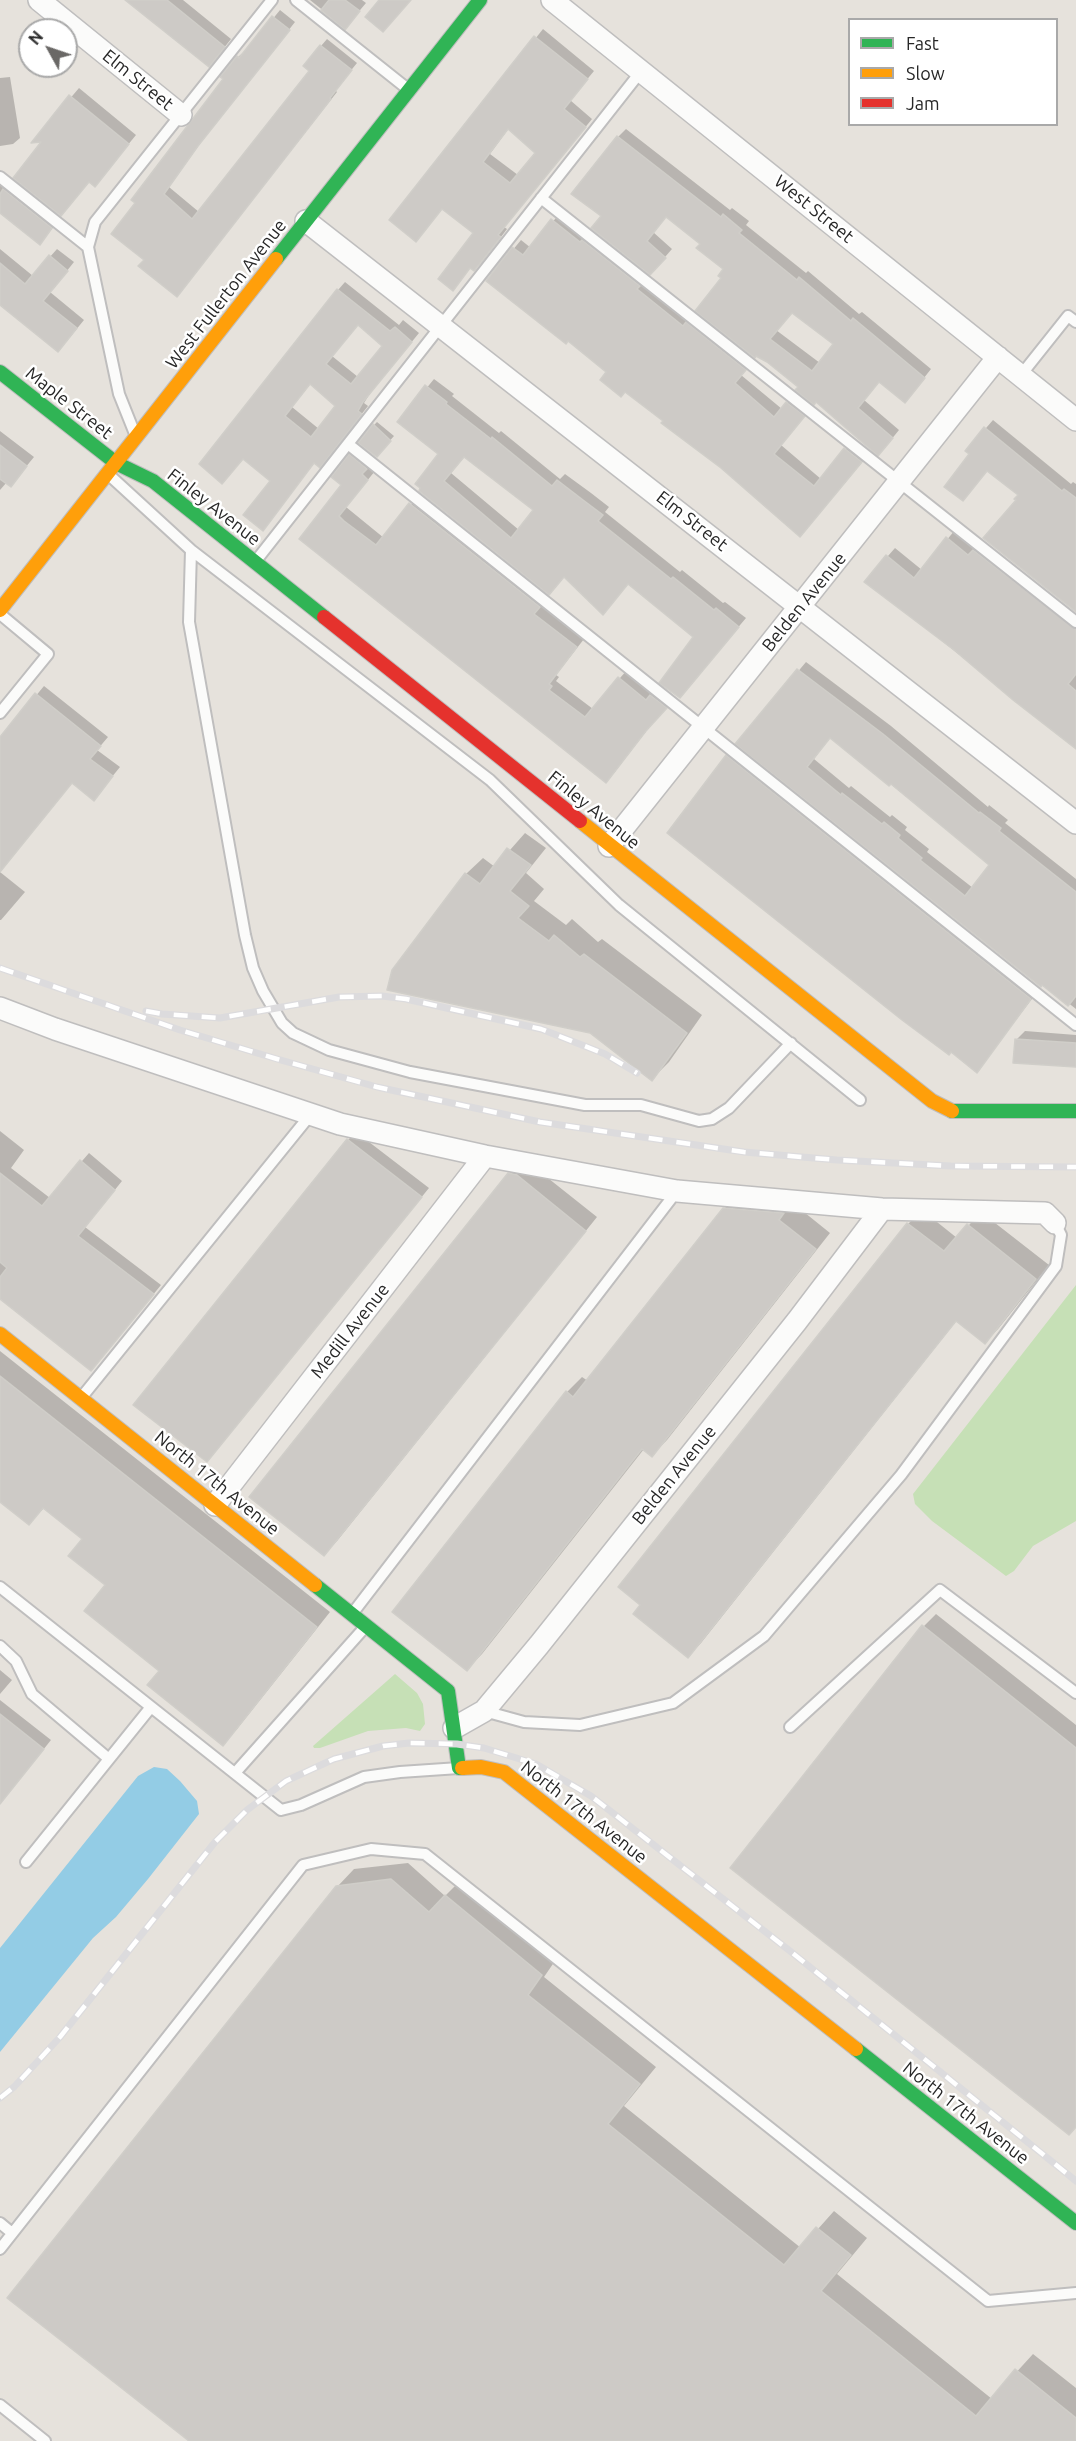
<!DOCTYPE html>
<html>
<head>
<meta charset="utf-8">
<style>
	body { margin:0 }
	#map { position:relative; width:1076px; height:2441px; overflow:hidden; background:#e6e2dc; font-family:Ubuntu,sans-serif }
	canvas { display:block }
	.legend { position:absolute; left:848px; top:18px; width:210px; height:108px; box-sizing:border-box; background:#fff; border:2px solid #a9a9a9; margin:0; padding:8px 10px; list-style:none; font-size:18px; color:#272727 }
	.legend li { display:flex; align-items:center; gap:12px; height:30px }
	.legend b { width:30px; border:2px solid #a9a9a9 }
	.north { position:absolute; left:18px; top:18px; width:60px; height:60px; box-sizing:border-box; background:#fff; border:2px solid #a9a9a9; border-radius:50%; rotate:310deg; font-size:16px; font-weight:700; line-height:24px; text-align:center; color:#272727 }
	.north::after { content:''; display:block; margin:auto; width:21px; height:27px; background:#6a6866; clip-path:polygon(50% 0,100% 100%,50% 72%,0 100%) }
</style>
</head>
<body>
<div id="map">
<canvas width="1076" height="2441"></canvas>
<ul class="legend">
<li><b style="height:8px;background:#30b455"></b>Fast</li>
<li><b style="height:8px;background:#ff9f0a"></b>Slow</li>
<li><b style="height:8px;background:#e5322d"></b>Jam</li>
</ul>
<div class="north">N</div>
</div>
<script>
const g = document.querySelector('canvas').getContext('2d');
g.lineJoin = 'round';
function fillPath(path, color) { g.fillStyle = color; g.fill(path, 'evenodd'); }
const shape = rows => new Path2D(rows.map(r => 'M' + r).join(''));
function trace(path, color, width, dash) { g.strokeStyle = color; g.lineWidth = width; g.lineCap = dash ? 'butt' : 'round'; g.setLineDash(dash || []); g.stroke(path); }
function write(font, color, halo, rows, align = 'center') {
  g.font = font + ' Ubuntu,sans-serif'; g.lineWidth = 5; g.setLineDash([]); g.textBaseline = 'middle'; g.strokeStyle = halo; g.fillStyle = color; for (const [text, x, y, turn = 0] of rows) {
    g.save(); g.translate(x, y); g.rotate((+turn || 0) * Math.PI / 180); g.textAlign = isNaN(turn) ? turn : align; if (halo) g.strokeText(text, 0, 0); g.fillText(text, 0, 0); g.restore();
  }
}
fillPath(shape([
	[1076,1285,1076,1521,1033,1546,1014,1571,1006,1576,932,1521,915,1504,913,1494],
	[395,1674,417,1693,423,1704,425,1724,420,1731,406,1728,368,1731,320,1748,314,1748,313,1746]
]), '#c6e0b6');
fillPath(shape([
	[154,1767,167,1769,180,1781,197,1801,199,1814,148,1879,116,1917,93,1938,0,2052,0,1948,138,1776]
]), '#93cce5');
fillPath(shape([
	[126,0,183,0,231,39,216,58],
	[310,0,362,0,366,3,345,28],
	[280,10,295,22,204,138,169,187,199,212,311,71,321,46,327,39,357,63,335,90,337,92,183,288,146,259,137,202,238,57,245,51,246,52],
	[543,29,594,71,570,100,592,119,504,227,507,229,482,262,474,269,471,267,453,289,475,233,443,207,391,220],
	[509,128,537,153,518,175,490,154],
	[10,77,20,138,13,144,0,146,0,78],
	[79,88,136,135,95,185,45,139,34,141],
	[626,129,730,210,732,208,749,221,746,225,806,273,808,271,859,314,862,312,931,369,912,393,880,380,864,400,899,430,886,446,800,387,723,278,725,269,702,243,667,215,653,232,672,249,658,265,603,216,618,137],
	[793,311,835,344,820,363,776,330],
	[0,178,57,223,40,243,0,211],
	[560,213,752,361,741,375,782,409,795,395,811,408,781,445,821,479,853,441,869,454,808,527,665,421,569,340,488,280,521,240,531,248],
	[0,249,33,276,57,249,74,262,50,292,84,320,66,342,0,303],
	[345,282,399,325,403,320,419,333,371,392,364,403,368,406,327,458,315,462,263,529,272,481,244,458,338,290],
	[358,324,384,345,358,377,332,356],
	[311,383,337,406,319,429,292,407],
	[434,379,454,394,452,396,499,433,501,431,560,479,565,474,591,493,609,507,605,512,680,572,682,570,723,603,725,602,746,618,687,688,695,637,629,583,603,613,565,576,421,491,440,453,399,422],
	[465,456,536,509,519,530,451,473],
	[993,420,1071,484,1073,482,1076,484,1076,611,1018,500,1020,495,988,470,963,499,971,454,967,450],
	[377,422,394,436,377,455,374,425],
	[0,431,34,457,11,485,7,482,0,490],
	[358,447,375,471,346,507,384,538,418,496,547,598,541,605,584,639,556,675,559,677,556,681,593,709,627,670,674,699,654,721,614,773,301,539,343,484,350,455],
	[955,530,1076,617,1076,747,866,581,895,548,922,570],
	[806,662,891,726,988,807,989,805,1008,820,1005,823,1076,879,1076,1009,738,743],
	[831,736,991,865,973,888,927,852,929,849,905,830,907,827,892,815,890,817,851,786,849,788,814,759],
	[44,686,108,737,97,750,120,767,94,799,72,782,0,872,25,892,1,920,0,920,0,739],
	[735,749,1038,991,977,1071,951,1050,727,756],
	[525,833,546,848,526,873,544,889,534,901,566,925,572,919,598,942,602,939,702,1015,669,1062,652,1079,466,874,483,858,495,867],
	[1025,1031,1076,1035,1076,1065,1016,1040],
	[0,1131,24,1150,11,1168,50,1198,89,1153,122,1181,85,1227,161,1285,99,1361,0,1297],
	[356,1132,429,1188,207,1460,348,1140],
	[522,1161,529,1163,597,1217,337,1541,324,1554,509,1174],
	[740,1193,794,1204,830,1233,667,1440,652,1455,644,1449,482,1654,467,1669,394,1611,567,1392,582,1377,588,1381,724,1209],
	[922,1210,957,1238,981,1212,1049,1265,998,1329,985,1342,957,1320,701,1643,688,1656,643,1605,620,1587,908,1224],
	[0,1351,330,1612,237,1729,222,1744,161,1670,107,1584,84,1539,45,1507,29,1523,0,1500],
	[936,1614,1076,1725,1076,2126,924,1626],
	[0,1670,12,1680,0,1694],
	[0,1700,51,1740,0,1804],
	[408,1863,445,1896,462,1879,557,1958,544,1977,656,2067,624,2106,801,2248,834,2211,867,2238,837,2274,992,2399,1033,2354,1076,2388,1076,2441,192,2441,337,1887,354,1869]
]), '#0003');
const building = shape([
	[125,0,167,0,225,47,209,67,125,0],
	[329,0,345,0,360,11,345,30,321,10,329,0],
	[379,0,411,0,383,32,365,17,379,0],
	[272,16,290,30,198,146,164,194,192,219,309,71,303,66,320,45,352,70,330,98,331,99,177,297,138,266,144,260,111,234,135,203,131,200,223,79,220,77,237,56,239,58,272,16],
	[534,36,588,79,564,109,586,127,498,235,501,237,474,271,470,268,453,291,438,279,473,233,442,209,416,242,389,220,534,36],
	[508,129,535,153,510,183,483,162,508,129],
	[69,95,129,144,95,187,89,182,61,216,13,178,41,142,31,143,69,95],
	[617,136,721,217,723,214,742,230,739,233,797,280,799,277,851,321,853,318,925,378,905,403,879,382,858,408,893,438,878,456,816,402,814,405,795,390,798,387,767,362,756,356,755,358,695,311,721,278,718,276,723,269,696,248,700,244,666,217,647,241,666,258,650,275,591,228,601,216,571,194,617,136],
	[792,313,833,344,812,371,770,339,792,313],
	[3,189,52,228,40,245,0,213,0,194,3,189],
	[551,219,580,242,582,240,640,286,637,289,683,326,686,322,746,370,735,383,774,417,786,402,805,416,774,454,814,486,844,448,862,462,800,537,721,468,661,423,663,421,625,392,621,397,600,380,606,372,568,341,566,344,486,281,512,247,523,255,551,219],
	[49,255,68,271,43,301,77,328,58,352,0,305,0,263,25,284,49,255],
	[337,289,390,331,395,327,412,342,363,402,358,411,362,414,320,468,314,463,263,531,243,515,270,481,243,459,222,484,199,464,337,289],
	[358,325,382,346,351,384,326,364,358,325],
	[310,384,335,406,311,437,285,416,310,384],
	[425,385,447,402,446,404,491,439,492,437,552,486,557,480,583,500,603,515,598,521,671,579,673,577,714,610,716,608,739,627,680,698,659,683,693,637,628,584,603,615,564,577,549,595,419,491,420,488,415,484,438,454,397,422,425,385],
	[464,457,533,510,511,538,444,481,464,457],
	[373,424,391,441,377,457,358,443,373,424],
	[984,427,1062,491,1064,489,1076,498,1076,612,983,538,1016,500,1014,499,1018,495,987,471,963,501,944,487,969,454,965,451,984,427],
	[0,445,27,466,11,487,0,479,0,445],
	[349,454,367,469,362,474,368,480,339,516,344,521,376,545,409,503,540,607,534,614,577,647,549,684,552,686,549,690,585,717,618,677,646,700,650,695,667,708,646,731,606,783,299,539,341,485,331,477,349,454],
	[946,537,968,555,973,550,1076,629,1076,674,1068,684,1076,691,1076,749,1013,700,954,650,864,582,886,555,914,578,946,537],
	[797,669,883,734,979,813,980,812,1001,828,999,831,1076,892,1076,996,1068,1006,1042,985,1041,987,735,744,797,669],
	[830,738,889,786,891,784,989,865,965,896,920,860,922,858,898,838,900,835,884,822,882,824,842,793,841,795,807,767,830,738],
	[35,693,101,746,90,759,113,776,94,801,72,783,0,872,0,737,35,693],
	[726,755,1031,999,977,1073,951,1052,949,1055,902,1020,667,833,726,755],
	[507,848,531,865,510,891,529,906,518,918,549,941,554,935,580,957,584,954,687,1033,652,1081,590,1033,387,990,392,970,465,873,480,884,507,848],
	[1015,1039,1076,1043,1076,1067,1013,1063,1015,1039],
	[347,1139,422,1197,207,1462,133,1405,347,1139],
	[80,1160,115,1190,78,1236,154,1294,91,1371,0,1299,0,1277,7,1268,0,1262,0,1173,42,1206,80,1160],
	[508,1173,517,1175,586,1231,324,1556,249,1497,508,1173],
	[723,1208,784,1213,779,1220,816,1249,652,1457,642,1449,467,1671,392,1612,566,1391,573,1397,723,1208],
	[907,1223,944,1251,967,1224,1036,1279,985,1344,956,1321,688,1658,633,1614,640,1605,618,1587,907,1223],
	[0,1376,317,1627,223,1746,147,1685,159,1671,84,1611,105,1585,68,1556,82,1539,43,1508,29,1525,0,1502,0,1376],
	[922,1625,1076,1748,1076,2127,1069,2135,730,1868,922,1625],
	[0,1714,44,1749,0,1804,0,1714],
	[391,1879,429,1912,445,1895,542,1975,528,1995,640,2084,608,2124,784,2265,816,2227,851,2255,821,2291,976,2416,1015,2369,1076,2418,1076,2441,189,2441,7,2298,336,1886,391,1879]
]);
fillPath(building, '#cdcac6');
trace(building, '#d0cec9', 1.5);
const lane = shape([
	[296,0,409,90],
	[0,177,88,247],
	[541,198,1076,622],
	[1021,375,1068,316,1076,322],
	[135,434,119,394,88,247,95,222,272,0],
	[348,444,1076,1025],
	[108,474,191,550,189,622,245,935,253,968,263,991,282,1023,293,1033,329,1050,410,1072,585,1105,641,1105,699,1121,712,1119,729,1108,791,1043],
	[191,550,490,780,619,905,860,1100],
	[255,562,642,70],
	[0,614,48,654,0,713],
	[81,1398,311,1114],
	[0,1587,281,1810,301,1805,364,1777,400,1772,459,1768],
	[352,1614,677,1191],
	[0,1646,16,1661,32,1694,109,1759],
	[484,1711,524,1722,580,1725,673,1703,764,1636,901,1475,1056,1266,1061,1235,1055,1223],
	[790,1727,940,1590,1076,1693],
	[235,1773,366,1626],
	[26,1862,151,1707],
	[0,2223,12,2233],
	[0,2249,303,1865,371,1849,425,1854,988,2301,1076,2293],
	[0,2405,45,2441]
]);
const street = shape([
	[39,0,181,115],
	[552,0,1076,420],
	[306,221,1076,823],
	[609,846,998,357],
	[0,1008,55,1029,340,1124,485,1156,677,1191,882,1209,1045,1213,1055,1223],
	[215,1505,485,1156],
	[454,1728,484,1711,539,1645,797,1321,882,1209]
]);
const fast = shape([
	[276,259,480,0],
	[0,372,116,463,153,481,324,617],
	[952,1111,1076,1111],
	[315,1585,448,1691,459,1768,462,1768],
	[856,2049,1076,2223]
]);
const slow = shape([
	[0,610,276,259],
	[580,821,932,1101,952,1111],
	[0,1334,315,1585],
	[462,1768,481,1767,504,1772,856,2049]
]);
const jam = shape([
	[324,617,580,821]
]);
trace(lane, '#bfbebe', 14);
trace(street, '#bfbebe', 24);
trace(fast, '#bfbebe', 16);
trace(slow, '#bfbebe', 16);
trace(jam, '#bfbebe', 16);
trace(lane, '#fbfbfa', 10);
trace(street, '#fbfbfa', 21);
trace(fast, '#30b455', 14);
trace(slow, '#ff9f0a', 14);
trace(jam, '#e5322d', 14);
const rail = shape([
	[0,968,180,1030,277,1059,377,1087,540,1122,744,1152,837,1160,951,1166,1076,1167],
	[146,1011,162,1014,220,1018,339,997,382,996,406,999,541,1029,605,1054,637,1073],
	[0,2098,14,2087,60,2037,215,1842,247,1810,286,1781,334,1759,383,1746,409,1743,457,1744,484,1748,536,1764,591,1796,790,1951,1076,2181]
]);
trace(rail, '#dcdbdd', 7);
trace(rail, '#fff', 4.5, [14]);
write('18px', '#272727', '#fff', [
	["Elm Street",138,80,39],
	["West Street",814,209,39],
	["West Fullerton Avenue",226,294,-52],
	["Maple Street",69,403,38],
	["Finley Avenue",214,507,38],
	["Elm Street",692,521,38],
	["Belden Avenue",804,602,-51],
	["Finley Avenue",594,810,39],
	["Medill Avenue",350,1331,-52],
	["Belden Avenue",674,1475,-51],
	["North 17th Avenue",217,1483,39],
	["North 17th Avenue",584,1812,38],
	["North 17th Avenue",966,2113,38]
]);
</script>
</body>
</html>
